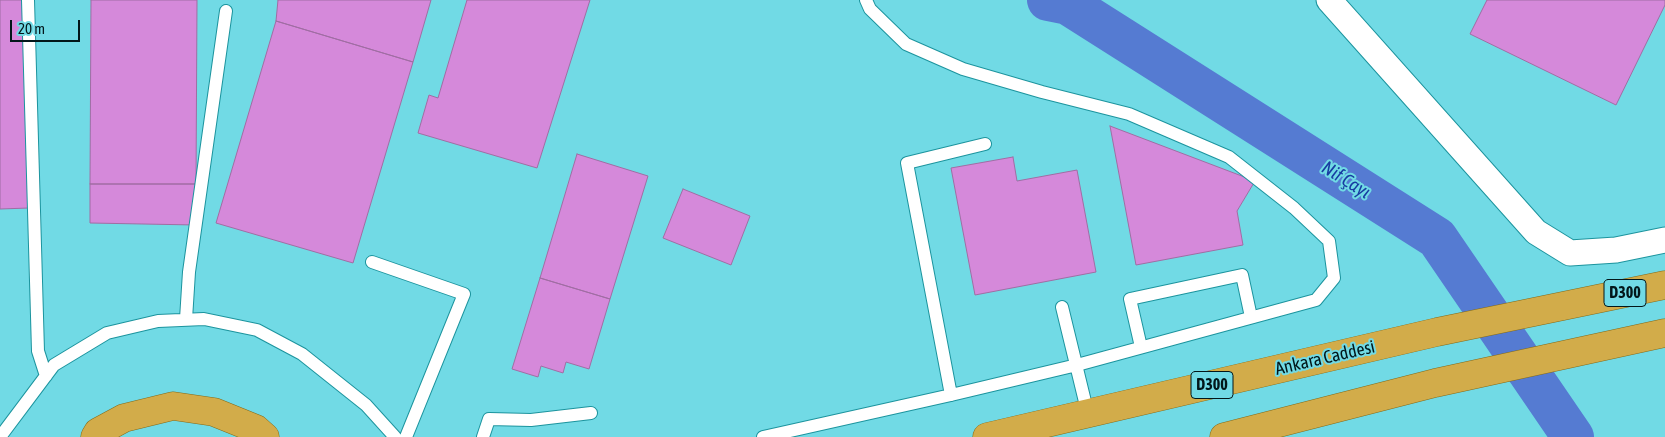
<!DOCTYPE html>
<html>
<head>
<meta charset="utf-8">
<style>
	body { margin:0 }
	#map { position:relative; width:1665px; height:437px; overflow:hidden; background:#71dae5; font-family:"Asap Condensed",sans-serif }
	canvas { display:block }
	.scale { position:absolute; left:10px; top:20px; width:70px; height:22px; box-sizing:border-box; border:2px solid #02171a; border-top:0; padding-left:6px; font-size:15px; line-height:18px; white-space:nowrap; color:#02171a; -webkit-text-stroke:4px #71dae5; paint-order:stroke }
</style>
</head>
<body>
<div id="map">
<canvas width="1665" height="437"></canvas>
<div class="scale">20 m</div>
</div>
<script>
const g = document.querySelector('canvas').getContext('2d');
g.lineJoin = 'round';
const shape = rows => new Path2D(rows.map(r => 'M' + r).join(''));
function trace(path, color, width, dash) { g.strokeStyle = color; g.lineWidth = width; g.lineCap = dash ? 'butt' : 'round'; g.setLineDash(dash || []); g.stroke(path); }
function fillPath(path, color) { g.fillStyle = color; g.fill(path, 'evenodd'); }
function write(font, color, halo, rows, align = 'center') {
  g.font = font + ' "Asap Condensed",sans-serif'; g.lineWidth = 4; g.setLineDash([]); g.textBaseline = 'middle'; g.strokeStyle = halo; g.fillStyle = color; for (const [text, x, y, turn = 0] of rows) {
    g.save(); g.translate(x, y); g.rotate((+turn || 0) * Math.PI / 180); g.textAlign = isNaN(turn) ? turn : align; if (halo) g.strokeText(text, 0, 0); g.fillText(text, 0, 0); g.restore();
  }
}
trace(shape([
	[1048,0,1068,4,1437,238,1573,437]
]), '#557bd2', 42);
const building = shape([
	[0,0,25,0,29,208,0,209,0,0],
	[91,0,197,0,196,184,90,184,91,0],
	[278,0,431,0,413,62,276,21,278,0],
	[467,0,590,0,537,168,418,133,429,95,438,98,467,0],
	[1487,0,1665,0,1665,5,1616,105,1470,34,1487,0],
	[276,21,413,62,353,263,216,223,276,21],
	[1110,126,1255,181,1237,211,1243,245,1136,265,1110,126],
	[577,154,648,176,610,299,540,278,577,154],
	[1013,157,1017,181,1077,170,1096,272,975,295,951,168,1013,157],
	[90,184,196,184,196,225,90,223,90,184],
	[683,189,750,216,731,265,663,238,683,189],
	[540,278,610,299,589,369,566,362,563,373,541,366,538,377,512,369,540,278]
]);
fillPath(building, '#d589da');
trace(building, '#a06da3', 1);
const service = shape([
	[28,0,38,351,46,376],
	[372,262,464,294,406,437],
	[1062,307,1088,414],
	[186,319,189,272,226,11],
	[1141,347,1130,299,1242,275,1251,317],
	[951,395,907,163,985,144],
	[0,437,54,365,107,333,158,321,204,319,257,330,302,354,366,405,395,437],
	[483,437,489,419,531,420,591,413],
	[763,437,951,395,1077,365,1316,300,1334,278,1329,241,1294,208,1229,157,1129,114,1042,92,963,69,906,44,870,9,866,0]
]);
const minor = shape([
	[1329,0,1536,232,1570,253,1616,250,1665,240]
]);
const trunk = shape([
	[95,437,98,432,124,418,173,406,214,412,256,429,265,437],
	[987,437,1437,332,1665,285],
	[1224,437,1435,383,1665,333]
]);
trace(service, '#1c949e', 14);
trace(minor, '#1c949e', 27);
trace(trunk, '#826a1b', 29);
trace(service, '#fff', 12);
trace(minor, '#fff', 25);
trace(trunk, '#d2ac4a', 28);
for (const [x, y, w] of [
	[1625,293,42],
	[1212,385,42]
]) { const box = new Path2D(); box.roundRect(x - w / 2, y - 13.5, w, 27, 4); g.fillStyle = '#71dae5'; g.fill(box); trace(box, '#02171a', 1); }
write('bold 16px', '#02171a', null, [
	["D300",1625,293],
	["D300",1212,385]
]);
write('18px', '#02171a', '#71dae5', [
	["Ankara Caddesi",1325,358,-13]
]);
write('italic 19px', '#183ca2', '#71dae5', [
	["Nif Çayı",1346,180,32]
]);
</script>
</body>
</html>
